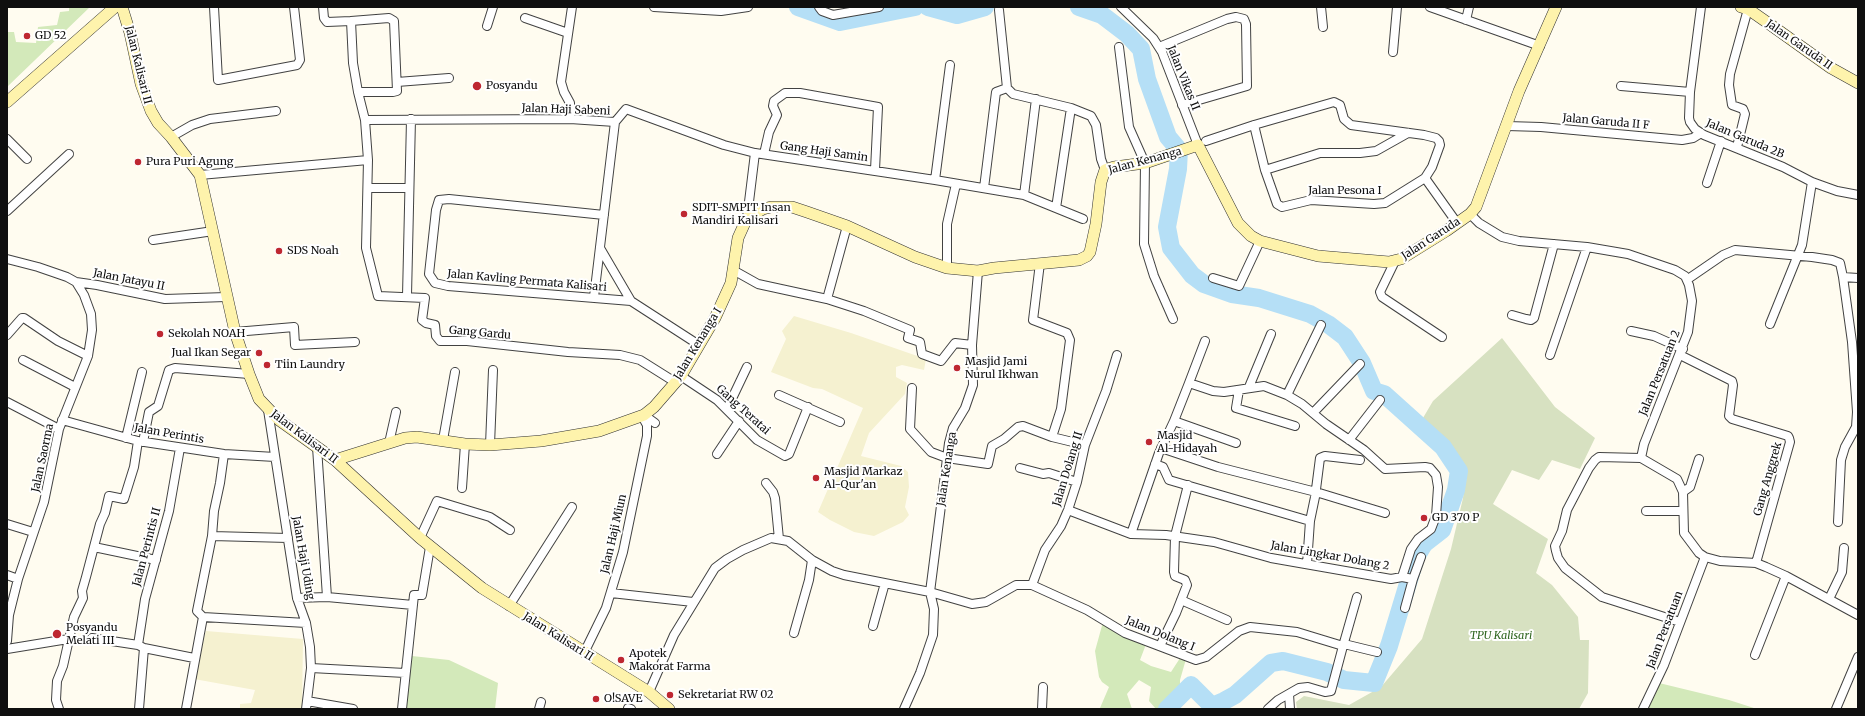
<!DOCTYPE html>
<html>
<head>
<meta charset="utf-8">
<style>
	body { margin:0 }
	#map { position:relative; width:1865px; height:716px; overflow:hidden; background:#fffcf0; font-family:Merriweather,serif }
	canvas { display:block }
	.frame { position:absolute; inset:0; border:8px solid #0f0f0f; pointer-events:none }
</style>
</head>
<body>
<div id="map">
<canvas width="1865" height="716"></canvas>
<div class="frame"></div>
</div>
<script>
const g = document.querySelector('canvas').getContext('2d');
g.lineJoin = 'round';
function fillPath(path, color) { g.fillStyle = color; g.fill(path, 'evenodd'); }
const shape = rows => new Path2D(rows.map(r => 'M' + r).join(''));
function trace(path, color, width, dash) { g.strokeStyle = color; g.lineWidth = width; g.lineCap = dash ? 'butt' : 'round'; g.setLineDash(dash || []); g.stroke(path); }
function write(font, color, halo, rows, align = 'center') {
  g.font = font + ' Merriweather,serif'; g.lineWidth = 4; g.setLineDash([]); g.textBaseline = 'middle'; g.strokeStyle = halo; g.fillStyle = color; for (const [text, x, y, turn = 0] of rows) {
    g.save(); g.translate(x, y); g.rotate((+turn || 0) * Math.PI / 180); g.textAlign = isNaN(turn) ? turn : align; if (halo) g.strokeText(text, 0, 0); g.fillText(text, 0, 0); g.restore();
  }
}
fillPath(shape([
	[794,316,851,333,926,359,924,370,902,365,896,367,896,377,907,383,905,394,869,433,861,456,901,466,908,472,909,487,905,507,909,515,903,522,874,536,854,532,830,520,818,512,863,408,822,389,813,388,771,372,786,339,782,331],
	[206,631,303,639,302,709,240,709,240,704,251,703,255,690,194,679]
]), '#f5f1d0');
fillPath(shape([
	[69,7,90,7,7,87,7,32,14,32,16,42,36,43,38,27,57,25,60,12,69,11],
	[1103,622,1148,639,1140,660,1151,666,1171,672,1182,655,1186,659,1180,680,1180,691,1162,709,1156,709,1149,701,1151,687,1139,680,1127,694,1132,709,1082,709,1100,708,1109,687,1102,682,1099,677,1095,651],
	[412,656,449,660,498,683,495,709,406,709,405,697],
	[1659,683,1729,700,1757,709,1644,709]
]), '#d3e9ba');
fillPath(shape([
	[1502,338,1555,407,1595,438,1580,469,1552,460,1539,480,1512,470,1493,504,1548,539,1536,573,1552,585,1578,617,1580,640,1589,640,1588,693,1579,709,1297,709,1296,702,1304,696,1349,705,1381,687,1422,639,1451,549,1463,498,1466,470,1420,423,1433,401]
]), '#d7e1c1');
trace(shape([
	[798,7,840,22,915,7],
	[928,7,957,15,985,7],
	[1079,7,1102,15,1127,34,1141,49,1147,79,1168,137,1179,150,1178,169,1167,227,1171,248,1192,275,1204,284,1232,294,1259,298,1310,314,1328,324,1345,337,1362,363,1374,391,1384,394,1443,447,1459,471,1456,490,1442,530,1424,544,1416,557,1389,646,1374,683,1344,680,1327,672,1283,661,1271,663,1235,695,1224,701,1212,706,1191,685,1167,709]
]), '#b5dff6', 18);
const street = shape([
	[214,7,218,80,297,65,300,60,294,7],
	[323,7,324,18,327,22,351,21,353,63,358,92,365,120,368,160,366,248,378,296,425,298,422,320,426,323,435,325,436,336,440,341,467,341,568,352,620,355,640,360,675,382],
	[654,7,721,11,748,7],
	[819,7,822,11,833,15,879,7],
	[1121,7,1153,38,1162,52,1198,145],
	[1321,7,1323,27],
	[1430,7,1540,46],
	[1701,7,1690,92,1689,118,1690,122,1695,129,1704,135,1783,167,1812,182,1837,191,1858,195],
	[999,10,1007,88,1013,94,1071,108,1091,116,1096,125,1101,159,1105,170],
	[525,18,568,33],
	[1466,20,1469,7],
	[351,21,389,18,394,21,397,91,393,92,358,92],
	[487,26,493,7],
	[1119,47,1129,127,1145,163,1144,244,1154,276,1173,319],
	[1159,47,1227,19,1236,17,1244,19,1246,24,1247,86,1182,105],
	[1393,52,1397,7],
	[397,82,449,78],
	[1621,86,1690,92],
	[570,119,570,103,564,92,561,82,572,7],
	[365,120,570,119,615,122],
	[615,122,626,109,724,145,755,153,935,180,1024,195,1083,219],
	[1507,126,1541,127,1682,140,1693,138,1701,133],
	[171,137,192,125,210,119,276,111],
	[7,139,27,159],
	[1206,141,1254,125,1334,102,1340,105,1344,119,1351,125,1424,135,1436,138,1439,141,1440,145,1432,167,1425,178,1385,203,1374,204,1311,200,1282,207,1277,204,1265,170,1254,125],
	[1737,147,1745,114,1743,109,1732,105,1729,85,1730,74,1748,9],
	[764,154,769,132,777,115,773,106,774,101,785,93,800,93,878,107,875,170],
	[1265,170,1320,153,1360,153,1376,151,1408,133],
	[200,175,368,160],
	[1425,178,1457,223],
	[935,180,950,65],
	[1707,183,1721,141],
	[368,188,409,188],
	[984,188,996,92,1007,88],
	[1024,195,1036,99],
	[1056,208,1071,108],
	[7,211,69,154],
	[1470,214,1479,223,1502,237,1519,241,1587,247,1628,254,1675,270,1685,276,1689,285,1692,301,1688,332,1644,444,1641,458,1677,479,1683,492,1684,533,1699,553,1705,557,1720,561,1756,563,1766,567,1786,576,1858,615],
	[604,215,449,199,439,200,436,210,429,274,435,283,448,286,631,301],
	[747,218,755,153],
	[153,240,213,231],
	[600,248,631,301,699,345],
	[7,259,38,267,67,277,76,282,84,295,91,314,92,330,88,356,59,429,44,502,18,579,9,615,7,641],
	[1395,261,1380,292,1382,297,1442,337],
	[947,268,947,224,956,184],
	[733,270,758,284,827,299,864,311,910,330,908,338,920,342,922,354,941,361,955,343,972,345],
	[1843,277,1858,278],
	[1213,278,1239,286,1260,241],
	[1688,279,1723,255,1735,250,1812,257,1832,260,1840,263,1843,277,1852,342,1857,412,1856,427,1845,447,1841,460,1838,522],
	[76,282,97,285,165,299,226,297],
	[407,296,411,119],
	[594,297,615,122],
	[827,299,847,226],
	[1512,315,1526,319,1531,320,1534,318,1554,244],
	[1770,324,1802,245,1812,182],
	[1631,331,1654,336,1683,349],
	[235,332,294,327,295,345,355,342],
	[7,335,22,318,24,318,58,341,88,356],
	[1550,355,1587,247],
	[1680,355,1732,381,1733,385,1729,416,1732,419,1788,436,1789,438,1790,442,1756,563],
	[23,360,75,387],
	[681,376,717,400,757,440,785,456,789,454,808,407],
	[1189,383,1205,341],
	[1249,387,1271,334],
	[912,388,910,429,931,452,947,458,988,464,992,446,1004,439,1018,427,1023,426,1052,437,1061,409,1070,340,1067,333,1033,320,1040,263],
	[1239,390,1236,408,1295,426],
	[779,395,840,422],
	[1287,395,1321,325],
	[7,402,59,429],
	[727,409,747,367],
	[268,410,297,598,306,623,310,647,311,668,306,709],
	[1313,413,1360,364],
	[644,415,655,423],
	[62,420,138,441,224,454,275,457],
	[1174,421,1236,443],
	[1052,437,1085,445],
	[126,438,142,372],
	[443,440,455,372],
	[1349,440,1380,400],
	[143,442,149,412,158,406,169,370,175,368,249,374],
	[389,443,396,412],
	[490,445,493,370],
	[317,447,327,597],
	[1161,448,1218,467,1316,492,1385,513],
	[717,454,739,421],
	[1641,458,1599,457,1595,460,1589,468,1567,510,1562,531,1555,546,1556,551,1558,558,1565,568,1602,597,1680,622],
	[1155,464,1163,467,1169,480,1310,521],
	[1020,468,1043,474,1049,473,1077,482],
	[766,483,773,492,775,498,779,539],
	[462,488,465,444],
	[1683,492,1690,487,1699,459],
	[1068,510,1131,534,1166,535,1214,542,1271,558,1391,579,1402,577,1413,579,1421,557],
	[1646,511,1683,511],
	[7,524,33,532],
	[1131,534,1159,453,1174,421,1189,383,1213,391,1224,392,1264,386,1287,395,1302,404,1326,424,1364,450,1385,469,1425,467,1430,468,1436,475,1438,487,1436,516,1431,529,1418,539,1411,549,1402,577],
	[212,536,288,538],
	[420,538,437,501,490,517,510,530],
	[94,547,156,560],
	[1307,564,1310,521,1315,497,1320,458,1325,456,1360,460],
	[7,575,18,579],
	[1032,585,1045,550,1061,526,1068,510,1077,482,1085,445,1106,391,1117,355],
	[611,593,693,602],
	[297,598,327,597,413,605],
	[1829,599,1842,572,1844,548],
	[1181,600,1227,620],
	[509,606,572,507],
	[1405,608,1413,579],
	[203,617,197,611,212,536,214,511,220,483,224,454],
	[203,617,306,623],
	[873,626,885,583],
	[794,633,809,580,812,560],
	[92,638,138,645],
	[1344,644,1377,652],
	[1160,646,1176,613,1187,585,1185,580,1175,576,1174,572,1175,536,1188,485],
	[1343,646,1357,597],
	[144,648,138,645,145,599,169,511,180,448],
	[7,649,68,639],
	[584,653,606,608,623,552,647,436,647,425,642,416],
	[1755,655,1786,576],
	[311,668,405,673],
	[649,692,674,635,715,568,727,559,743,550,771,538,788,541,812,560,832,571,844,575,930,592,972,604,986,602,1016,585,1032,585,1087,610,1125,633,1196,660,1206,657,1239,631,1250,627,1297,632,1343,646,1331,691,1325,692,1308,687,1299,688,1278,700,1268,709],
	[1289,694,1290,709],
	[307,701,353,709],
	[628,708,631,709],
	[59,709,56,700,57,681,63,666,74,617,83,598,82,591,86,577,100,524,105,513,109,496,124,499,134,467,138,441],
	[139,709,144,648,194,658],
	[186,709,203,617],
	[402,709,414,595,422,595,430,547],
	[539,709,541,702],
	[904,709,920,673,933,635,934,609,930,592,949,443,953,428,965,408,973,385,972,345,978,271],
	[1042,709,1043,687],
	[1643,709,1664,665,1705,557],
	[1836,709,1858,657]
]);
const secondary = shape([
	[122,7,130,33,141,84,151,111,158,123,171,137,200,175,235,332,249,374,259,399,279,420,335,460,420,538,482,588,649,692,669,709],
	[1741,7,1748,9,1768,23,1831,68,1858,83],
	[7,102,115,7],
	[335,460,405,438,417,437,465,444,490,445,541,441,599,431,644,415,654,407,681,376,715,318,731,283,738,238,747,218,763,209,771,207,792,207,807,212,847,226,915,257,947,268,978,271,994,268,1079,260,1087,256,1090,252,1096,224,1101,182,1105,170,1114,167,1145,163,1198,145,1238,223,1251,236,1260,241,1318,256,1389,262,1401,259,1446,231,1470,214,1476,207,1519,91,1556,7]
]);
trace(street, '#424242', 10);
trace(secondary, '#313131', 12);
trace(street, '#fff', 8);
trace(secondary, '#fef3ac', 11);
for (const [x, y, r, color] of [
	[27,36,4,"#be2731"],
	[477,86,5,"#be2731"],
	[138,162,4,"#be2731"],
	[684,214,4,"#be2731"],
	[279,251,4,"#be2731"],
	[160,334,4,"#be2731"],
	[259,353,4,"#be2731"],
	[267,365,4,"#be2731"],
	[957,368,4,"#be2731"],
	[1149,442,4,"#be2731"],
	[816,478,4,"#be2731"],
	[1424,518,4,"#be2731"],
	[57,634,5,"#be2731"],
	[621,660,4,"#be2731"],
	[670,695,4,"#be2731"],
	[596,699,4,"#be2731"]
]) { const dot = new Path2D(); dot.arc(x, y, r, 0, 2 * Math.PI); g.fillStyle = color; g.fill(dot); trace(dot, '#fff', 1.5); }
write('11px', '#0f0f0f', '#fff', [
	["GD 52",35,36],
	["Posyandu",486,86],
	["Pura Puri Agung",146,162],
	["SDIT-SMPIT Insan",692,208],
	["Mandiri Kalisari",692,221],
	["SDS Noah",287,251],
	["Sekolah NOAH",168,334],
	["Jual Ikan Segar",251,353,"right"],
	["Masjid Jami",965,362],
	["Nurul Ikhwan",965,375],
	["Tiin Laundry",275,365],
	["Masjid",1157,436],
	["Al-Hidayah",1157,449],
	["Masjid Markaz",824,472],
	["Al-Qur'an",824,485],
	["GD 370 P",1432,518],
	["Posyandu",66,628],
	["Melati III",66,641],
	["Apotek",629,654],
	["Makorat Farma",629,667],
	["Sekretariat RW 02",678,695],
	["O!SAVE",604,699]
], 'left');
write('11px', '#0f0f0f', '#fff', [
	["Jalan Garuda II",1799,45,35],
	["Jalan Kalisari II",138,65,76],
	["Jalan Vikas II",1183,78,68],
	["Jalan Haji Sabeni",566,110,2],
	["Jalan Garuda II F",1606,122,5],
	["Jalan Garuda 2B",1745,139,23],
	["Gang Haji Samin",824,152,8],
	["Jalan Kenanga",1145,161,-15],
	["Jalan Pesona I",1345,191],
	["Jalan Garuda",1431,239,-33],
	["Jalan Jatayu II",129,280,11],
	["Jalan Kavling Permata Kalisari",527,281,5],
	["Gang Gardu",480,333,5],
	["Jalan Kenanga I",698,344,-59],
	["Jalan Persatuan 2",1660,373,-68],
	["Gang Teratai",743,410,42],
	["Jalan Perintis",169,434,10],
	["Jalan Kalisari II",304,437,37],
	["Jalan Saorma",43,458,-78],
	["Jalan Kenanga",947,469,-81],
	["Jalan Dolang II",1068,469,-73],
	["Gang Anggrek",1768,479,-74],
	["Jalan Haji Miun",614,534,-77],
	["Jalan Perintis II",147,547,-75],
	["Jalan Lingkar Dolang 2",1330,556,10],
	["Jalan Haji Uding",303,558,80],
	["Jalan Persatuan",1665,630,-69],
	["Jalan Dolang I",1160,634,22],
	["Jalan Kalisari II",558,637,32]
]);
write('italic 11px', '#2f661f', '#fff', [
	["TPU Kalisari",1501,636]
]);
</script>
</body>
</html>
